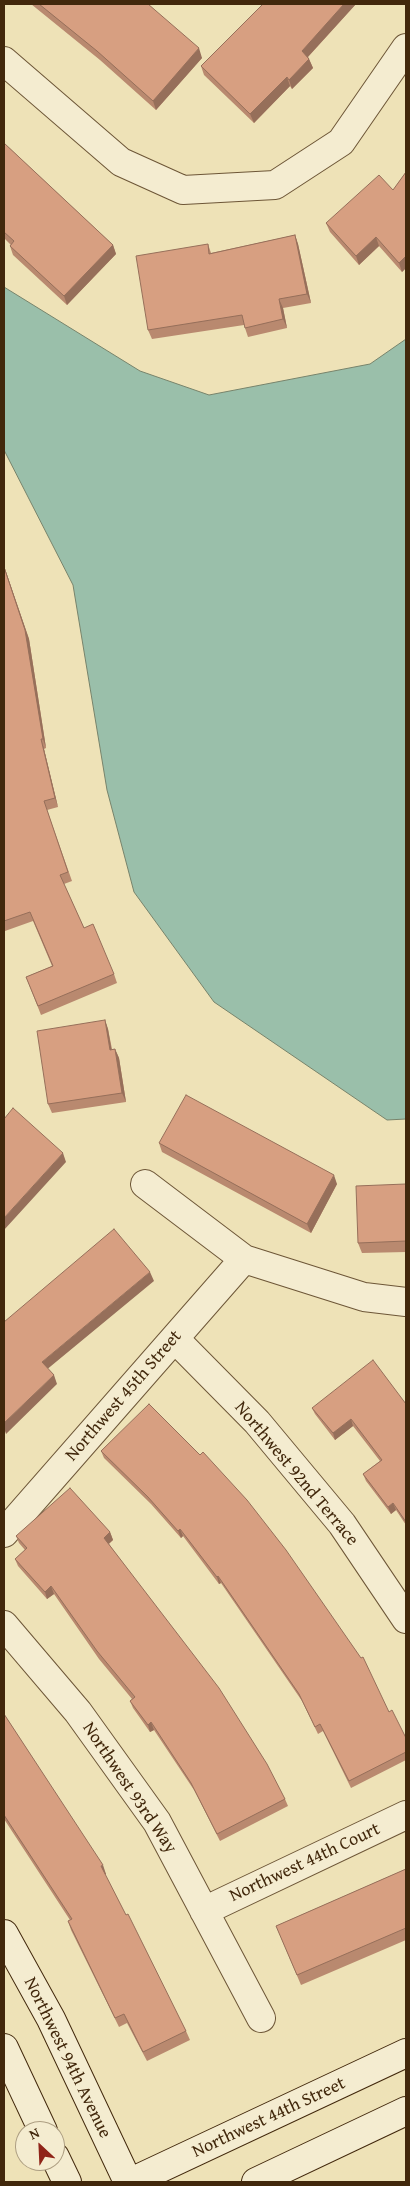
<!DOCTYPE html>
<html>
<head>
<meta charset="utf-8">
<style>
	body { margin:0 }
	#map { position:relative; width:410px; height:2186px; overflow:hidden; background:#eee2b7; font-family:"Gentium Book Plus",serif }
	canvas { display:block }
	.frame { position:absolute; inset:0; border:5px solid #42280c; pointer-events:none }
	.north { position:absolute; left:15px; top:2121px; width:50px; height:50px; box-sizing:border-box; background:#f4ecd0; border:1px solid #ad9e82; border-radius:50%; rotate:335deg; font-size:14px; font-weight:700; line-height:20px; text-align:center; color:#42280c }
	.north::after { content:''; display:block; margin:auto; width:18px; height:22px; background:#8f2418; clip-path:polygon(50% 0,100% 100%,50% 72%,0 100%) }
</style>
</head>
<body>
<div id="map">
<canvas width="410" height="2186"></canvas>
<div class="frame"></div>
<div class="north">N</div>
</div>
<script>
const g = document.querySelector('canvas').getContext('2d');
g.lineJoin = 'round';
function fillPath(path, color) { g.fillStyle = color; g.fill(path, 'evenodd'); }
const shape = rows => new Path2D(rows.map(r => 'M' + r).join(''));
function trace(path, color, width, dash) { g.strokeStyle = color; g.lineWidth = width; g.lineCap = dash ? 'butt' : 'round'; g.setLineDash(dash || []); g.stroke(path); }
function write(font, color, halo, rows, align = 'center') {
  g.font = font + ' "Gentium Book Plus",serif'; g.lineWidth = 4; g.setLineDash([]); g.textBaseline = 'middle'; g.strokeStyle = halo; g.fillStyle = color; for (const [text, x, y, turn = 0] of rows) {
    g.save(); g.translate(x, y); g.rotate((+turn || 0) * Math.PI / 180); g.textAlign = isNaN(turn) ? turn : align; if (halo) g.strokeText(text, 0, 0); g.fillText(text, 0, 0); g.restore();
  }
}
const water = shape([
	[4,287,140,371,209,395,370,364,406,339,406,1119,387,1120,214,1002,134,892,107,790,73,585,4,450,4,287]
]);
fillPath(water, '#9abfaa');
trace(water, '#77836b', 1);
const street = shape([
	[4,61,121,162,183,190,275,185,341,142,406,48],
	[145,1184,244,1259,364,1297,406,1302],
	[175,1339,257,1422,342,1524,406,1619],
	[4,1533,244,1259],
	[4,1625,78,1712,157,1822,261,2018],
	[204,1911,406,1815]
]);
const secondary = shape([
	[4,1934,51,2019,128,2182],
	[4,2048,43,2131],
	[55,2157,67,2182],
	[131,2182,406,2053],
	[256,2182,406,2111]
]);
trace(street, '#6d5637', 30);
trace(secondary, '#42280c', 30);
trace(street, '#f4ecd0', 28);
trace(secondary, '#f4ecd0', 28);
fillPath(shape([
	[31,4,148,4,202,58,156,110,100,60],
	[263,4,356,4,308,57,309,59,313,68,292,89,290,86,254,123,204,75,201,66],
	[4,143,113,245,116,254,67,305,13,255,10,246,11,245,4,238],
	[406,172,406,268,402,272,379,246,359,265,330,232,326,223,393,190],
	[295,235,298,244,311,303,283,308,287,328,248,337,244,325,152,339,148,330,208,244,211,253],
	[4,566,29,639,46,748,44,749,58,807,47,810,72,881,64,884,84,928,114,974,117,983,41,1015,26,977,52,966,33,921,5,931,4,929],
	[105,1020,108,1029,112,1049,115,1049,119,1058,126,1102,52,1113,48,1104],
	[159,1143,337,1184,311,1233,162,1152],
	[406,1184,406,1252,362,1253,358,1243],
	[406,1404,406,1525,396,1510,391,1514,366,1481,363,1474,380,1461,353,1426,335,1440,315,1414,312,1408],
	[101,1451,389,1712,406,1738,406,1760,351,1788,323,1731,318,1734,302,1701,221,1583,219,1584,183,1536,181,1538,151,1504,104,1458],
	[110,1532,113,1540,109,1544,285,1799,288,1806,220,1841,194,1790,154,1730,150,1732,133,1708,130,1701,132,1699,99,1659,54,1594,47,1599,18,1566,15,1559,25,1550,19,1543,16,1536],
	[4,1714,106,1874,105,1875,186,2031,190,2040,147,2061,127,2023,119,2027,71,1930,68,1921,70,1920,4,1819],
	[406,1869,406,1940,301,1985,276,1926]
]), '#b9896f');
fillPath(shape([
	[344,4,356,4,305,60,302,51],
	[199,48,202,58,156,110,153,101],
	[309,59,313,68,292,89,289,80],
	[287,77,290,86,254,123,250,114],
	[295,235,298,244,311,303,307,294],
	[376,237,379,246,359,265,356,256],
	[113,245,116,254,67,305,64,296],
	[406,256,406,268,402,272,399,263],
	[279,299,283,308,287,328,283,319],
	[4,566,29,639,46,748,43,739],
	[41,739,44,749,58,807,55,798],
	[105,1020,108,1029,113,1059,110,1050],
	[115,1049,119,1058,126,1102,122,1093],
	[63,1153,66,1162,4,1230,4,1218],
	[334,1175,337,1184,311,1233,307,1224],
	[150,1272,154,1281,45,1371,42,1362],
	[54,1375,57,1384,6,1434,4,1428,4,1423],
	[351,1419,353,1426,335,1440,333,1433],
	[393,1503,396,1510,391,1514,388,1507],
	[180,1529,183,1536,181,1538,178,1531],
	[110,1532,113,1540,107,1545,104,1538],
	[218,1576,221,1583,219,1584,217,1577],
	[51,1586,54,1594,47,1599,45,1592],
	[151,1722,154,1730,150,1732,148,1725],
	[103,1865,106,1874,104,1875,101,1866]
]), '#966f5a');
const building = shape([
	[39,4,148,4,199,48,153,101,97,51,39,4],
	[263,4,344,4,302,51,309,59,289,80,287,77,250,114,201,66,263,4],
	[4,143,113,245,64,296,10,246,14,241,4,232,4,143],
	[406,172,406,256,399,263,376,237,356,256,326,223,379,175,393,190,406,172],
	[295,235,307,294,279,299,283,319,245,328,242,315,148,330,136,256,208,244,209,254,295,235],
	[4,567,25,630,43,739,41,739,55,798,44,801,68,872,60,875,84,928,93,924,114,974,38,1006,26,977,53,966,30,912,4,921,4,567],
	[105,1020,110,1050,115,1049,122,1093,48,1104,37,1031,105,1020],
	[186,1095,334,1175,307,1224,159,1143,186,1095],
	[13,1108,63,1153,4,1218,4,1119,13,1108],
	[406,1184,406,1241,358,1243,356,1186,406,1184],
	[114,1229,150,1272,42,1362,54,1375,4,1423,4,1322,114,1229],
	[373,1360,406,1404,406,1522,393,1503,388,1507,363,1474,382,1460,351,1419,333,1433,312,1408,373,1360],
	[149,1404,200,1455,203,1452,247,1500,286,1550,361,1658,363,1657,389,1712,392,1710,406,1738,406,1752,349,1781,320,1724,315,1727,299,1694,218,1576,217,1577,180,1529,178,1531,148,1497,101,1451,149,1404],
	[70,1488,110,1532,104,1538,219,1688,267,1764,285,1799,217,1834,191,1783,151,1722,148,1725,130,1701,135,1697,97,1651,51,1586,45,1592,15,1559,27,1548,16,1536,70,1488],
	[4,1714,103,1865,101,1866,126,1915,128,1914,186,2031,143,2052,124,2014,115,2018,68,1921,72,1919,4,1815,4,1714],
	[406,1869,406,1928,297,1975,276,1926,406,1869]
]);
fillPath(building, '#d79f81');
trace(building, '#966f5a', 1);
write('18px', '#42280c', '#f4ecd0', [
	["Northwest 45th Street",124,1396,-49],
	["Northwest 92nd Terrace",296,1474,50],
	["Northwest 93rd Way",129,1788,56],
	["Northwest 44th Court",305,1863,-25],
	["Northwest 94th Avenue",67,2058,64],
	["Northwest 44th Street",269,2118,-25]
]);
</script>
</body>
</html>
